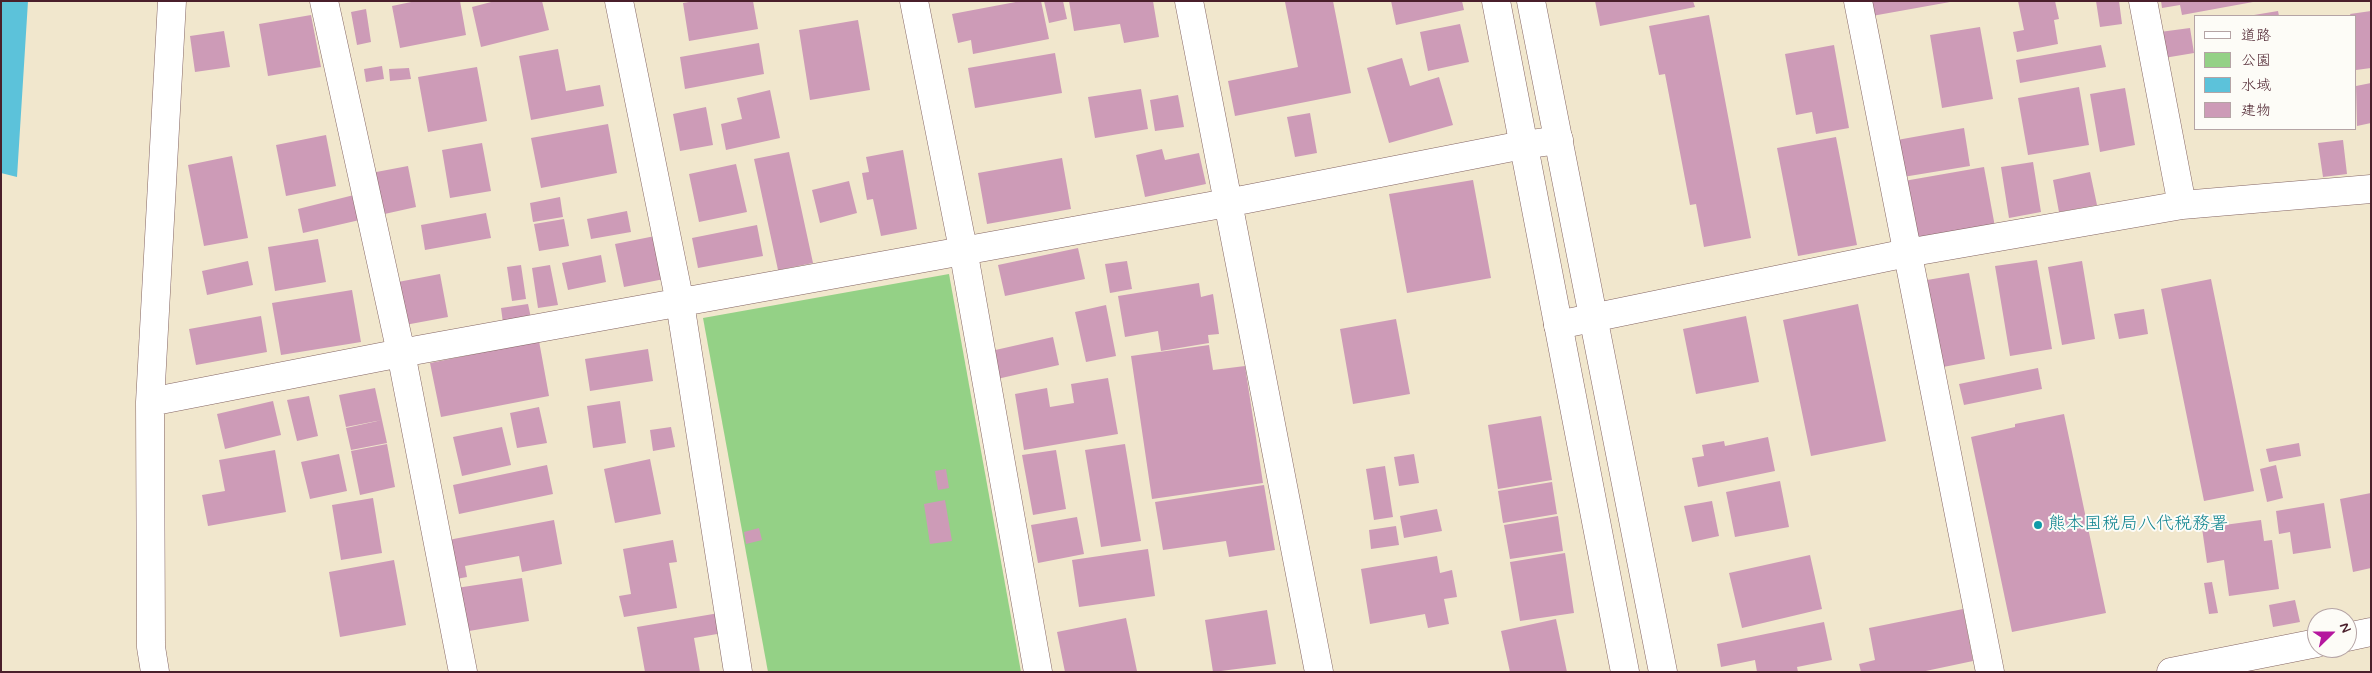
<!DOCTYPE html>
<html>
<head>
<meta charset="utf-8">
<style>
	body { margin:0 }
	#map { position:relative; width:2372px; height:673px; overflow:hidden; background:#f1e7cd; font-family:Mynerve,"Klee One",sans-serif }
	canvas { display:block }
	.frame { position:absolute; inset:0; border:2px solid #4a1f2b; pointer-events:none }
	.legend { position:absolute; left:2194px; top:15px; width:162px; height:115px; box-sizing:border-box; background:#fdfcf7; border:1px solid #b5a4a5; margin:0; padding:6px 9px; list-style:none; font-size:15px; color:#4a1f2b }
	.legend li { display:flex; align-items:center; gap:10px; height:25px }
	.legend b { width:25px; border:1px solid #b5a4a5 }
	.north { position:absolute; left:2307px; top:608px; width:50px; height:50px; box-sizing:border-box; background:#fdfcf7; border:1px solid #b5a4a5; border-radius:50%; rotate:68deg; font-size:14px; font-weight:700; line-height:20px; text-align:center; color:#4a1f2b }
	.north::after { content:''; display:block; margin:auto; width:18px; height:22px; background:#b5179e; clip-path:polygon(50% 0,100% 100%,50% 72%,0 100%) }
</style>
</head>
<body>
<div id="map">
<canvas width="2372" height="673"></canvas>
<div class="frame"></div>
<ul class="legend">
<li><b style="height:6px;background:#fff"></b>道路</li>
<li><b style="height:14px;background:#94d186"></b>公園</li>
<li><b style="height:14px;background:#5cc2da"></b>水域</li>
<li><b style="height:14px;background:#cd9bb7"></b>建物</li>
</ul>
<div class="north">N</div>
</div>
<script>
const g = document.querySelector('canvas').getContext('2d');
g.lineJoin = 'round';
function fillPath(path, color) { g.fillStyle = color; g.fill(path, 'evenodd'); }
const shape = rows => new Path2D(rows.map(r => 'M' + r).join(''));
function trace(path, color, width, dash) { g.strokeStyle = color; g.lineWidth = width; g.lineCap = dash ? 'butt' : 'round'; g.setLineDash(dash || []); g.stroke(path); }
function write(font, color, halo, rows, align = 'center') {
  g.font = font + ' Mynerve,"Klee One",sans-serif'; g.lineWidth = 4; g.setLineDash([]); g.textBaseline = 'middle'; g.strokeStyle = halo; g.fillStyle = color; for (const [text, x, y, turn = 0] of rows) {
    g.save(); g.translate(x, y); g.rotate((+turn || 0) * Math.PI / 180); g.textAlign = isNaN(turn) ? turn : align; if (halo) g.strokeText(text, 0, 0); g.fillText(text, 0, 0); g.restore();
  }
}
fillPath(shape([
	[949,274,1021,672,768,672,703,318]
]), '#94d186');
fillPath(shape([
	[1,1,28,1,17,177,1,173]
]), '#5cc2da');
fillPath(shape([
	[416,1,460,1,466,35,400,48,392,6],
	[495,1,542,1,549,30,481,47,472,7],
	[695,1,753,1,758,29,689,41,683,3],
	[1021,1,1041,1,1049,39,973,54,971,40,958,43,952,14],
	[1044,1,1063,1,1067,19,1049,23],
	[1069,1,1153,1,1159,37,1124,43,1120,24,1074,31],
	[1333,1,1351,93,1235,116,1228,81,1298,67,1285,2],
	[1391,1,1462,1,1464,10,1396,25],
	[1595,1,1693,1,1695,7,1600,26],
	[1869,1,1950,1,1950,2,1872,16],
	[2018,1,2055,1,2059,19,2054,20,2058,44,2017,52,2013,32,2024,30],
	[2096,1,2119,1,2122,24,2100,27],
	[2161,1,2253,1,2253,2,2182,15,2180,5,2162,8],
	[366,9,371,42,357,45,351,12],
	[2278,11,2279,16,2254,16,2254,15],
	[2371,11,2371,68,2356,70,2356,16,2351,16,2350,14],
	[311,15,321,67,268,76,259,24],
	[1709,15,1751,238,1704,247,1696,204,1690,205,1665,74,1659,75,1649,26],
	[858,20,870,90,810,100,799,30],
	[1460,24,1469,62,1428,71,1420,32],
	[1980,27,1993,99,1942,108,1930,35],
	[2190,28,2194,53,2164,58,2160,32],
	[224,31,230,67,195,72,190,36],
	[759,43,764,74,685,89,680,57],
	[1834,45,1849,128,1816,134,1812,112,1796,115,1785,54],
	[2101,45,2106,67,2020,83,2016,60],
	[558,49,566,91,600,85,604,106,531,120,519,56],
	[1055,53,1062,93,975,108,968,68],
	[1402,58,1410,86,1439,77,1453,125,1389,143,1367,68],
	[382,66,384,79,366,82,364,69],
	[477,67,487,121,428,132,418,77],
	[409,68,411,79,390,81,389,69],
	[2371,83,2371,123,2357,126,2356,86],
	[2079,87,2089,145,2028,155,2018,98],
	[2125,88,2135,145,2100,152,2090,94],
	[1141,89,1148,129,1095,138,1088,97],
	[770,90,780,138,726,150,721,124,742,119,737,98],
	[1178,95,1184,127,1155,131,1150,100],
	[706,107,713,145,680,151,673,114],
	[1310,113,1317,153,1295,157,1287,117],
	[608,124,617,173,541,188,531,138],
	[1964,128,1970,166,1903,177,1897,140],
	[326,135,336,186,286,196,276,145],
	[1836,137,1857,245,1798,256,1777,148],
	[2343,140,2347,174,2323,177,2318,143],
	[482,143,491,191,450,198,442,150],
	[1162,149,1165,160,1199,153,1206,184,1145,197,1136,155],
	[903,150,917,229,881,236,873,199,867,200,862,173,869,172,866,157],
	[789,152,813,263,778,270,754,159],
	[232,156,248,238,204,246,188,165],
	[1062,158,1071,209,987,224,978,173],
	[2033,162,2041,212,2009,218,2001,167],
	[736,164,747,212,699,222,689,174],
	[408,166,416,207,380,215,371,173],
	[1984,167,1995,227,1914,241,1904,181],
	[2090,172,2097,205,2059,212,2053,180],
	[1473,180,1491,278,1407,293,1389,194],
	[849,181,857,213,820,223,812,190],
	[358,194,364,219,303,233,298,209],
	[560,197,563,217,533,222,530,203],
	[627,211,631,232,591,239,587,219],
	[486,213,491,238,425,250,421,225],
	[564,219,569,246,539,251,534,224],
	[757,225,763,256,698,268,692,238],
	[655,236,664,279,624,287,615,244],
	[318,239,326,282,275,291,268,247],
	[1078,248,1085,279,1005,296,998,265],
	[601,255,606,282,568,290,562,263],
	[2037,260,2052,349,2010,356,1995,266],
	[248,261,253,285,207,295,202,271],
	[1127,261,1132,289,1110,293,1105,264],
	[2082,261,2095,339,2062,345,2048,267],
	[521,265,526,299,512,301,507,267],
	[550,265,558,305,538,308,532,268],
	[1969,273,1985,359,1943,367,1927,280],
	[440,274,448,317,405,325,398,282],
	[2211,279,2254,491,2204,501,2161,289],
	[1199,283,1201,297,1213,294,1219,334,1208,335,1209,343,1161,351,1158,331,1125,337,1118,296],
	[352,290,361,342,281,355,272,303],
	[528,304,531,318,503,323,501,308],
	[1858,304,1886,441,1811,456,1783,320],
	[1106,305,1116,356,1086,362,1075,312],
	[2144,309,2148,334,2119,339,2114,314],
	[261,316,267,352,196,365,189,329],
	[1746,316,1759,382,1696,394,1683,329],
	[1396,319,1410,394,1353,404,1340,329],
	[1053,337,1059,365,997,379,991,351],
	[539,341,549,396,441,417,430,363],
	[1209,345,1213,370,1245,366,1263,483,1152,499,1131,356],
	[648,349,653,381,590,391,585,359],
	[2038,368,2042,389,1964,405,1959,384],
	[1108,378,1118,434,1024,450,1015,394,1047,388,1050,407,1074,403,1071,384],
	[375,388,382,420,346,427,339,395],
	[309,396,318,436,297,441,287,400],
	[273,401,281,435,225,449,217,414],
	[620,401,626,443,593,448,587,406],
	[539,407,547,443,517,448,510,413],
	[2064,414,2106,613,2012,632,1971,437,2015,427,2015,424],
	[1541,416,1552,480,1498,489,1488,425],
	[382,420,387,443,351,450,346,428],
	[502,427,511,465,462,476,453,437],
	[671,427,675,447,653,451,650,430],
	[1768,437,1775,471,1698,487,1692,458,1704,456,1702,445,1724,441,1725,446],
	[2299,443,2301,456,2269,462,2266,449],
	[387,444,395,487,360,495,351,451],
	[1125,444,1141,541,1101,547,1085,450],
	[275,450,286,512,208,526,202,495,225,491,219,460],
	[1056,450,1066,509,1033,515,1022,455],
	[339,454,347,491,310,499,301,462],
	[1414,454,1419,483,1399,486,1394,457],
	[650,459,661,514,615,523,604,469],
	[547,465,553,494,459,514,453,485],
	[2276,465,2283,498,2267,502,2260,469],
	[1385,466,1393,517,1374,520,1366,469],
	[946,469,949,488,938,490,935,471],
	[1780,481,1789,527,1735,537,1726,492],
	[1552,482,1557,514,1503,523,1498,491],
	[1264,485,1275,550,1229,557,1226,541,1163,550,1155,502],
	[2371,493,2371,568,2353,572,2340,499],
	[373,498,382,553,341,560,332,505],
	[945,500,952,541,930,544,924,504],
	[1712,501,1719,536,1692,542,1684,506],
	[2324,503,2331,548,2293,554,2290,532,2279,534,2276,511],
	[1437,509,1442,531,1404,538,1400,516],
	[1558,516,1563,551,1510,559,1504,525],
	[1077,517,1084,554,1038,563,1031,525],
	[554,520,562,564,522,572,519,556,465,566,467,577,451,580,443,541],
	[2261,520,2264,541,2272,540,2279,589,2229,596,2224,560,2207,563,2202,528],
	[1396,526,1399,545,1371,549,1369,530],
	[759,528,762,540,746,544,744,532],
	[673,540,677,562,669,563,677,608,624,617,619,596,631,594,623,549],
	[1148,549,1155,596,1079,607,1072,560],
	[1565,553,1574,613,1520,621,1510,562],
	[1810,555,1822,609,1742,628,1729,573],
	[1437,556,1440,573,1452,570,1457,597,1444,599,1449,624,1428,628,1425,614,1370,624,1361,569],
	[394,560,406,625,340,637,329,572],
	[522,578,529,621,457,633,450,589],
	[2212,582,2218,613,2209,614,2204,583],
	[2295,600,2300,622,2273,627,2269,605],
	[1963,609,1973,661,1921,672,1861,672,1859,664,1875,660,1869,628],
	[1267,610,1276,664,1213,672,1205,620],
	[719,613,723,633,694,638,700,672,645,672,637,627],
	[1126,618,1137,671,1065,672,1057,632],
	[1556,619,1567,672,1510,672,1501,631],
	[1824,622,1832,660,1797,667,1798,672,1757,672,1755,660,1721,667,1717,644]
]), '#cd9bb7');
const street = shape([
	[324,1,401,353,463,672],
	[619,1,680,303,738,672],
	[914,1,963,249,1038,672],
	[1189,1,1319,672],
	[1858,1,1990,672],
	[2143,1,2182,205],
	[1558,325,1907,253,2182,205,2371,189],
	[150,402,401,353,1227,203,1523,145,1559,140],
	[2347,637,2371,632],
	[155,672,151,647,150,402,172,1],
	[2171,672,2317,643]
]);
const secondary = shape([
	[1496,1,1625,672],
	[1531,1,1663,672]
]);
trace(street, '#846564', 29);
trace(secondary, '#846564', 29);
trace(street, '#fff', 28);
trace(secondary, '#fff', 28);
for (const [x, y, r, color] of [
	[2038,525,5,"#0f9aa8"]
]) { const dot = new Path2D(); dot.arc(x, y, r, 0, 2 * Math.PI); g.fillStyle = color; g.fill(dot); trace(dot, '#fdfcf7', 2); }
write('18px', '#0d838f', '#fdfcf7', [
	["熊本国税局八代税務署",2048,525]
], 'left');
</script>
</body>
</html>
